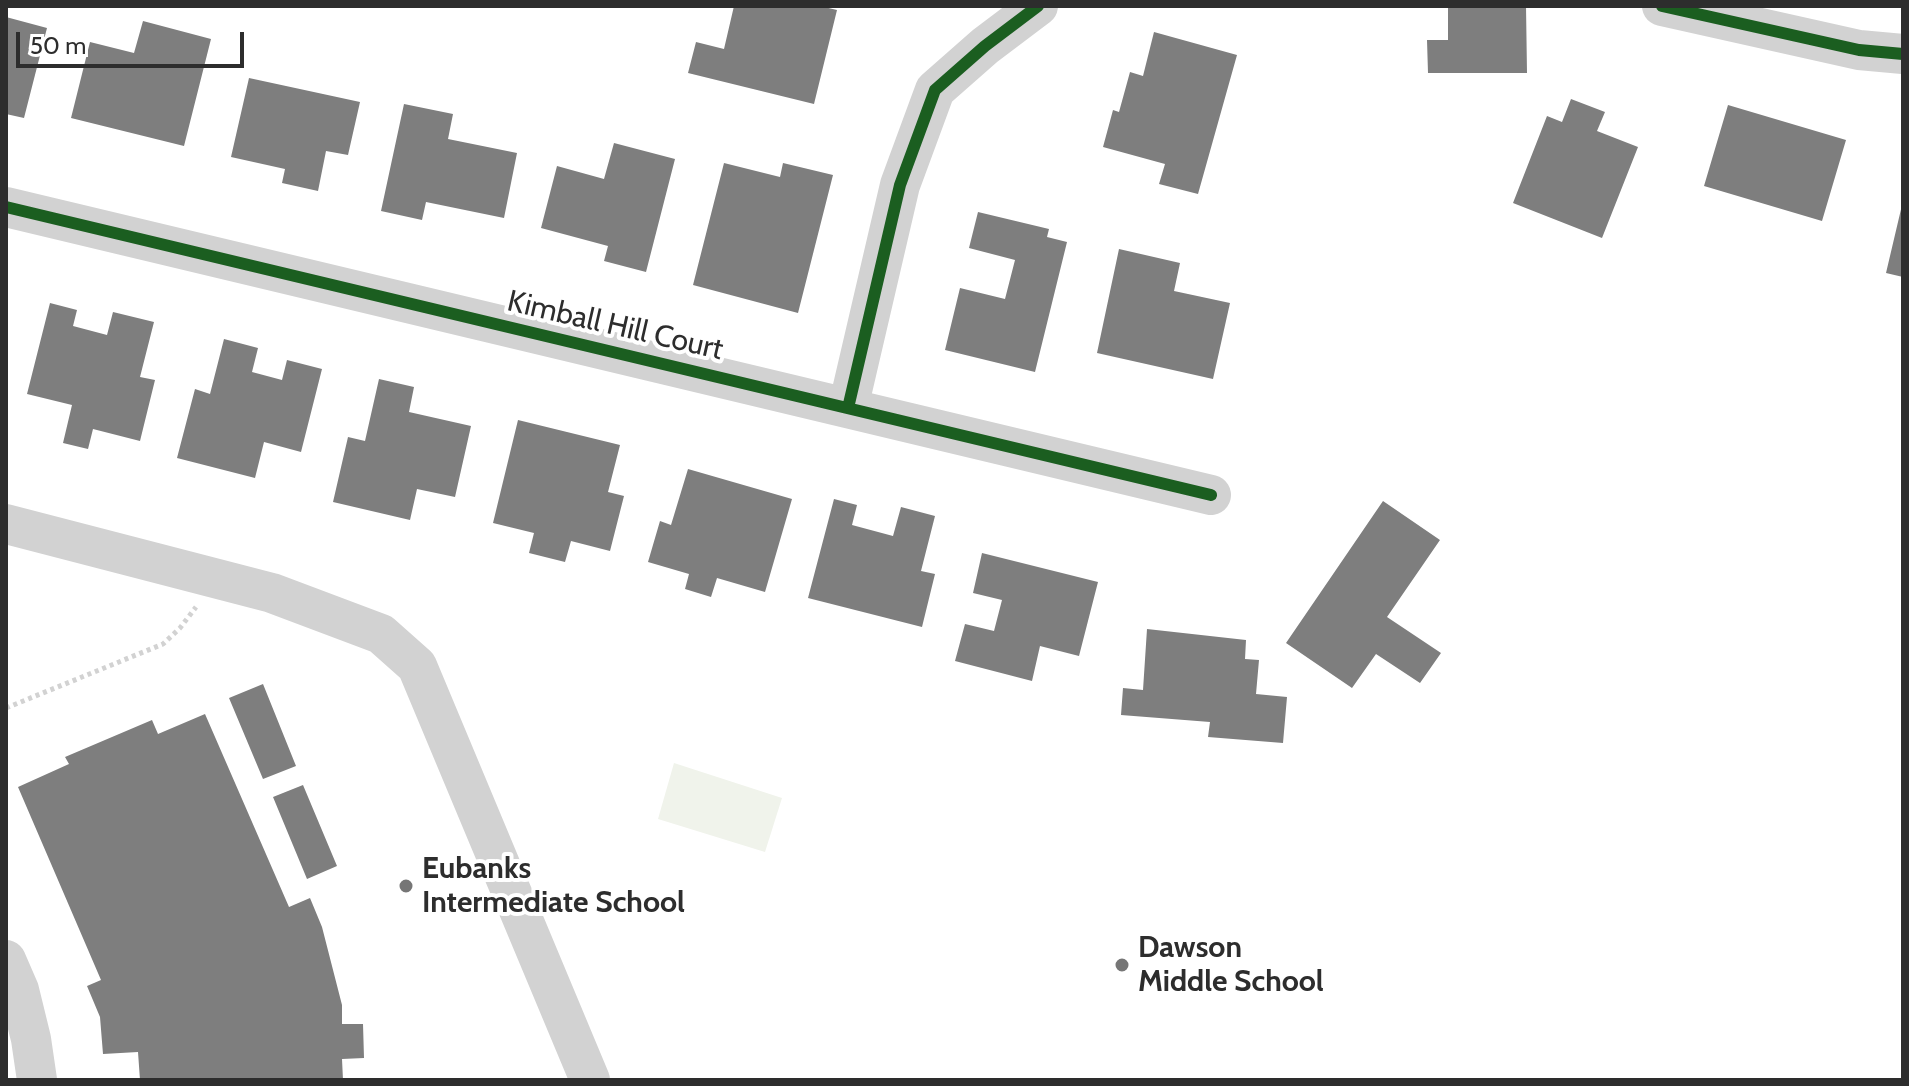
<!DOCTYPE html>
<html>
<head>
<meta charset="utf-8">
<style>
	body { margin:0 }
	#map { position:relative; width:1909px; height:1086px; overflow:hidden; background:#fff; font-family:Cabin,sans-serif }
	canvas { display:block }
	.frame { position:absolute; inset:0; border:8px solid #2d2d2d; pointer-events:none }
	.scale { position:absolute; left:16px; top:32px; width:228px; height:36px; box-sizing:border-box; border:4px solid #2d2d2d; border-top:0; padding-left:10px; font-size:24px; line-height:28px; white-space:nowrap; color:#2d2d2d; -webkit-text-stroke:6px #fff; paint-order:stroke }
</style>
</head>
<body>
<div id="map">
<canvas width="1909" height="1086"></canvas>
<div class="frame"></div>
<div class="scale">50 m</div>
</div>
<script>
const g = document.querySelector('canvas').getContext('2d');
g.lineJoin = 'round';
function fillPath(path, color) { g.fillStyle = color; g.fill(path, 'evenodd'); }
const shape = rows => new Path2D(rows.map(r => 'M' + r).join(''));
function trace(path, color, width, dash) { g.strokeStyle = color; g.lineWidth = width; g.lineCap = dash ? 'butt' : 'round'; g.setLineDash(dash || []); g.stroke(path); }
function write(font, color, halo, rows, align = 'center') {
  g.font = font + ' Cabin,sans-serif'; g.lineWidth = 8; g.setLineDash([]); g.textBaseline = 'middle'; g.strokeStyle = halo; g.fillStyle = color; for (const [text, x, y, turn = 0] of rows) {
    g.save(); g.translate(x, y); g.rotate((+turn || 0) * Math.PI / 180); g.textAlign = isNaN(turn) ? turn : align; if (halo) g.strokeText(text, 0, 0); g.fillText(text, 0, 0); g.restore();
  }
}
fillPath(shape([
	[674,763,782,798,765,852,658,819]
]), '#f0f3eb');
fillPath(shape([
	[734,6,820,6,837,10,814,104,688,73,696,42,724,49],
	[1448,6,1526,6,1527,73,1428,73,1427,40,1448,40],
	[6,17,47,28,24,118,6,114],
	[143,21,211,39,184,146,71,118,90,42,134,53],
	[1154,32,1237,55,1198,194,1159,184,1165,164,1103,147,1113,110,1119,112,1130,72,1143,76],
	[249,78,360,102,348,155,326,151,318,191,282,183,285,169,231,157],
	[1571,99,1605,112,1597,131,1638,147,1602,238,1513,203,1547,116,1562,122],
	[404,104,453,114,448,139,517,153,504,218,426,202,422,220,381,211],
	[1728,105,1846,140,1822,221,1704,186],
	[614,143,675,159,646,272,604,261,608,246,541,228,557,166,604,179],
	[724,163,780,177,783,163,833,175,798,313,693,285],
	[1902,205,1903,205,1903,277,1886,273],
	[978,212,1049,229,1047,237,1067,242,1035,372,945,350,960,288,1005,299,1015,260,969,248],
	[1119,249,1180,263,1174,291,1230,303,1213,379,1097,353],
	[50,303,77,310,73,326,107,335,113,312,154,322,140,377,155,380,140,441,93,429,88,449,63,443,72,405,27,394],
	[224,339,258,348,252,372,282,380,287,360,322,369,301,452,264,442,255,478,177,458,195,389,210,394],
	[379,379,414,387,409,412,471,426,455,497,417,489,410,520,333,502,348,437,365,441],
	[518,420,620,445,608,492,624,496,610,551,571,541,565,562,529,553,534,533,493,523],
	[688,469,792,499,765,592,717,578,711,597,685,589,689,574,648,562,660,521,671,525],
	[834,499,857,505,852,525,893,536,901,507,935,516,921,571,935,574,922,627,808,598],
	[1383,501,1440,540,1387,617,1441,653,1420,683,1376,654,1352,688,1286,643],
	[982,553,1098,582,1079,656,1040,646,1032,681,955,661,965,624,994,631,1002,600,973,593],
	[1147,629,1246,640,1245,659,1259,660,1256,694,1287,697,1283,743,1208,737,1210,722,1121,715,1123,688,1143,690],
	[263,684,296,766,263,779,229,698],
	[205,714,289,907,310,898,322,927,342,1005,342,1024,363,1024,364,1058,342,1059,343,1080,140,1080,138,1052,103,1054,100,1017,87,986,101,980,18,787,69,764,65,757,152,720,158,734],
	[303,785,337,866,307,879,273,797]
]), '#7e7e7e');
trace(shape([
	[6,708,163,644,180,628,196,607]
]), '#d2d2d2', 5, [4, 4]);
trace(shape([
	[1662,6,1859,50,1903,54],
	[6,207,1211,495],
	[848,408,900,185,935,90,985,46,1038,6],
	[6,524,272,593,381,634,417,666,590,1080],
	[6,960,19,990,31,1039,37,1080]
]), '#d2d2d2', 40);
trace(shape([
	[1662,6,1859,50,1903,54],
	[6,207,1211,495],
	[848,408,900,185,935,90,985,46,1038,6]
]), '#1b5e20', 12);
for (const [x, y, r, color] of [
	[406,886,8,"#767676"],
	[1122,965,8,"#767676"]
]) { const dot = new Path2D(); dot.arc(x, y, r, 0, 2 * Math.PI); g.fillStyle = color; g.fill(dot); trace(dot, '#fff', 3); }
write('30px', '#2d2d2d', '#fff', [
	["Kimball Hill Court",615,326,13]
]);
write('bold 30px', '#2d2d2d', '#fff', [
	["Eubanks",422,869],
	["Intermediate School",422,903],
	["Dawson",1138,948],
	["Middle School",1138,982]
], 'left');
</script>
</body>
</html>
